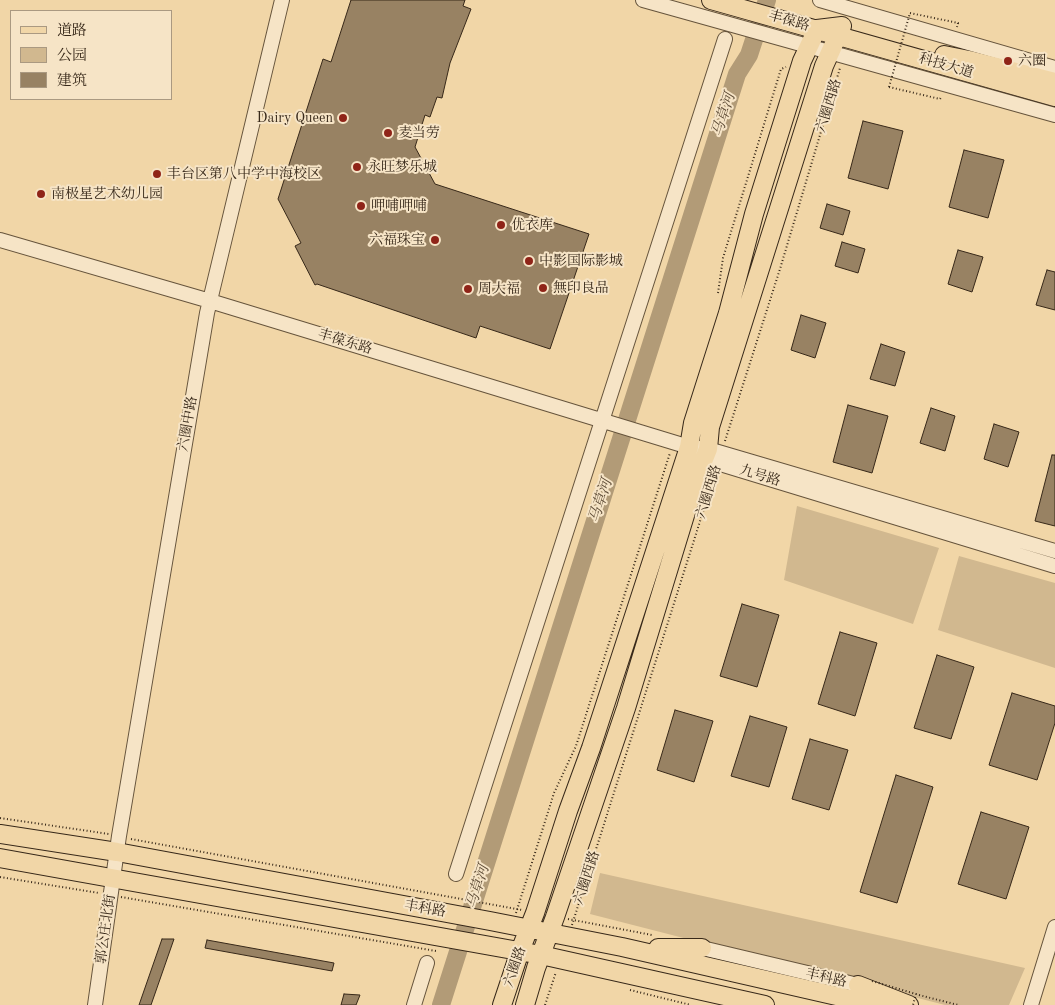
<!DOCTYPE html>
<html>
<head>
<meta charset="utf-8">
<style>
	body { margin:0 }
	#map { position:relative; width:1055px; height:1005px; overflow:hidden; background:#f1d6a7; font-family:"Old Standard TT","Noto Serif SC",serif }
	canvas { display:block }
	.legend { position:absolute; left:10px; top:10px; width:162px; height:90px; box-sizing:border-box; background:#f6e4c6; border:1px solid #aa9981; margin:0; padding:6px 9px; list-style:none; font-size:15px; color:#372819 }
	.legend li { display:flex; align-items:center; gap:10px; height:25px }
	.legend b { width:25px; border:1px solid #aa9981 }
</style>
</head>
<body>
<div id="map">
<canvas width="1055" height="1005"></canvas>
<ul class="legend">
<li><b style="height:6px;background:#f1d6a7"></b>道路</li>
<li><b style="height:14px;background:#d1b88f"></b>公园</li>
<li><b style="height:14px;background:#988263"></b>建筑</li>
</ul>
</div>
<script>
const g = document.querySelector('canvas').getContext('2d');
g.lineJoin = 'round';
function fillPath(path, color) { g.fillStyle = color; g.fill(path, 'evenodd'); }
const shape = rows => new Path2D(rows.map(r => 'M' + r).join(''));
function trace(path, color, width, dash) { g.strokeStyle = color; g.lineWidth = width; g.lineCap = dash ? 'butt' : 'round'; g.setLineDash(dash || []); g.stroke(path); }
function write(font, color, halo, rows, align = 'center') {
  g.font = font + ' "Old Standard TT","Noto Serif SC",serif'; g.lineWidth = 4; g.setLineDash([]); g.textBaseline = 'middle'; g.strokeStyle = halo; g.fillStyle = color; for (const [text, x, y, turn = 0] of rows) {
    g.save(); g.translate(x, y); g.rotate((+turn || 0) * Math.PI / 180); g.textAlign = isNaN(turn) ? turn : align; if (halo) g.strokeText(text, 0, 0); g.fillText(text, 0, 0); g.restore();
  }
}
fillPath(shape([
	[797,506,939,548,913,624,784,580],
	[959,556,1055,583,1055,668,938,630],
	[600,873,1025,968,1009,1005,945,1005,590,914]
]), '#d1b88f');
trace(shape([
	[441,1005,737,74,749,55,767,0]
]), '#b29b77', 18);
const building = shape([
	[351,0,465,0,463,6,471,9,450,63,442,98,437,97,430,117,425,115,415,147,435,184,589,234,550,349,480,326,476,338,317,284,315,285,295,246,301,243,278,199,323,59,331,62,351,0],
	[863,121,903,131,888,189,848,178,863,121],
	[964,150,1004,160,988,218,949,207,964,150],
	[827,204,850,211,843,235,820,228,827,204],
	[842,242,865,249,858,273,835,266,842,242],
	[958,250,983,257,972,292,948,284,958,250],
	[1047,270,1055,272,1055,310,1036,305,1047,270],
	[801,315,826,323,815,358,791,350,801,315],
	[881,344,905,352,895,386,870,379,881,344],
	[848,405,888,416,872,473,833,462,848,405],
	[931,408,955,416,945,451,920,443,931,408],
	[994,424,1019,432,1008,467,984,459,994,424],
	[1052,455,1055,455,1055,526,1035,521,1052,455],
	[742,604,779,615,757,687,720,676,742,604],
	[840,632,877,643,855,716,818,704,840,632],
	[937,655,974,667,951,739,914,728,937,655],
	[1012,693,1055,706,1055,723,1037,780,989,765,1012,693],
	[675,710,713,721,694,782,657,770,675,710],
	[750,716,787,727,769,787,731,776,750,716],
	[810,739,848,750,829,810,792,799,810,739],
	[896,775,933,787,897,903,860,892,896,775],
	[981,812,1029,827,1006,899,958,884,981,812],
	[162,939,174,939,151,1005,139,1005,162,939],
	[207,940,334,963,332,971,205,948,207,940],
	[344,994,360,995,356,1005,341,1005,344,994]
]);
fillPath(building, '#988263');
trace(building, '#372819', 1);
const minor = shape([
	[643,0,1055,115],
	[820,0,1055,68],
	[0,240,210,301,689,447,708,449,1055,551],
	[697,453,704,459,1055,566],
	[456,874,725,39],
	[702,948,858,985],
	[95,1005,119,836,207,313,282,0],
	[414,1005,427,963],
	[1031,1005,1055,927]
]);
const major = shape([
	[711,0,1055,97],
	[944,55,969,60,1055,82],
	[0,834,117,852,490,921,622,947,876,1005],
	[0,858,541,955,765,1005],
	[658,948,702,948],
	[858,985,909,1005],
	[502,1005,520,951,535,913,568,811,591,748,689,447,693,423,728,313,754,214,802,61,817,29,842,26],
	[525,1005,536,968,555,917,626,708,697,476,708,449,710,427,824,66,842,26]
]);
trace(minor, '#66543c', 16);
trace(major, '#372819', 20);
trace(shape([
	[910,13,958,23,957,27],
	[889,87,940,99,942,96],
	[718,293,723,258,781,69,786,67],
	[725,441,780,269,840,68],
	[0,818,109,834],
	[131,839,522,910],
	[0,877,99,893],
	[121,897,436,951],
	[516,913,554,793,576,746,670,453],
	[568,919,652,935],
	[572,925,715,474],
	[630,990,691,1005],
	[919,995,958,1005],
	[545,1005,556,972]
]), '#372819', 2, [1, 2.5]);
trace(minor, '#f6e4c6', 14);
trace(major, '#f1d6a7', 18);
trace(shape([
	[889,87,910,13],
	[872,981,916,994,913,1005]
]), '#372819', 2, [1, 2.5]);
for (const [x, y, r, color] of [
	[1008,61,5,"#8f2418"],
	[343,118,5,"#8f2418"],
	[388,133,5,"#8f2418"],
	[357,167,5,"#8f2418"],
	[157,174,5,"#8f2418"],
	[41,194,5,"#8f2418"],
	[361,206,5,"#8f2418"],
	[501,225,5,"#8f2418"],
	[435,240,5,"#8f2418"],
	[529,261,5,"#8f2418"],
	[543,288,5,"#8f2418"],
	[468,289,5,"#8f2418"]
]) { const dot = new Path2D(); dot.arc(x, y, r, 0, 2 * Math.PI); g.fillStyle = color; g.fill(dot); trace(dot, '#f6e4c6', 2); }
write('14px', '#372819', '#f6e4c6', [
	["丰葆路",789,21,16],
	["科技大道",946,66,16],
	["六圈西路",829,106,-73],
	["丰葆东路",345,342,17],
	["六圈中路",188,424,-80],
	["九号路",760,476,17],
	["六圈西路",709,492,-73],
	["六圈西路",587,878,-72],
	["丰科路",425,909,10],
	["郭公庄北街",106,929,-82],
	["六圈路",515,967,-71],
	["丰科路",826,978,13]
]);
write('14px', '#372819', '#f6e4c6', [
	["六圈",1018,61],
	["Dairy Queen",333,118,"right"],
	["麦当劳",398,133],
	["永旺梦乐城",367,167],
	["丰台区第八中学中海校区",167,174],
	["南极星艺术幼儿园",51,194],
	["呷哺呷哺",371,206],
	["优衣库",511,225],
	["六福珠宝",425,240,"right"],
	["中影国际影城",539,261],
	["無印良品",553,288],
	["周大福",478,289]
], 'left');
write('italic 15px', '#5c4a35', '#f6e4c6', [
	["马草河",724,115,-72],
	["马草河",601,501,-72],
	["马草河",478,887,-72]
]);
</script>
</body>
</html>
